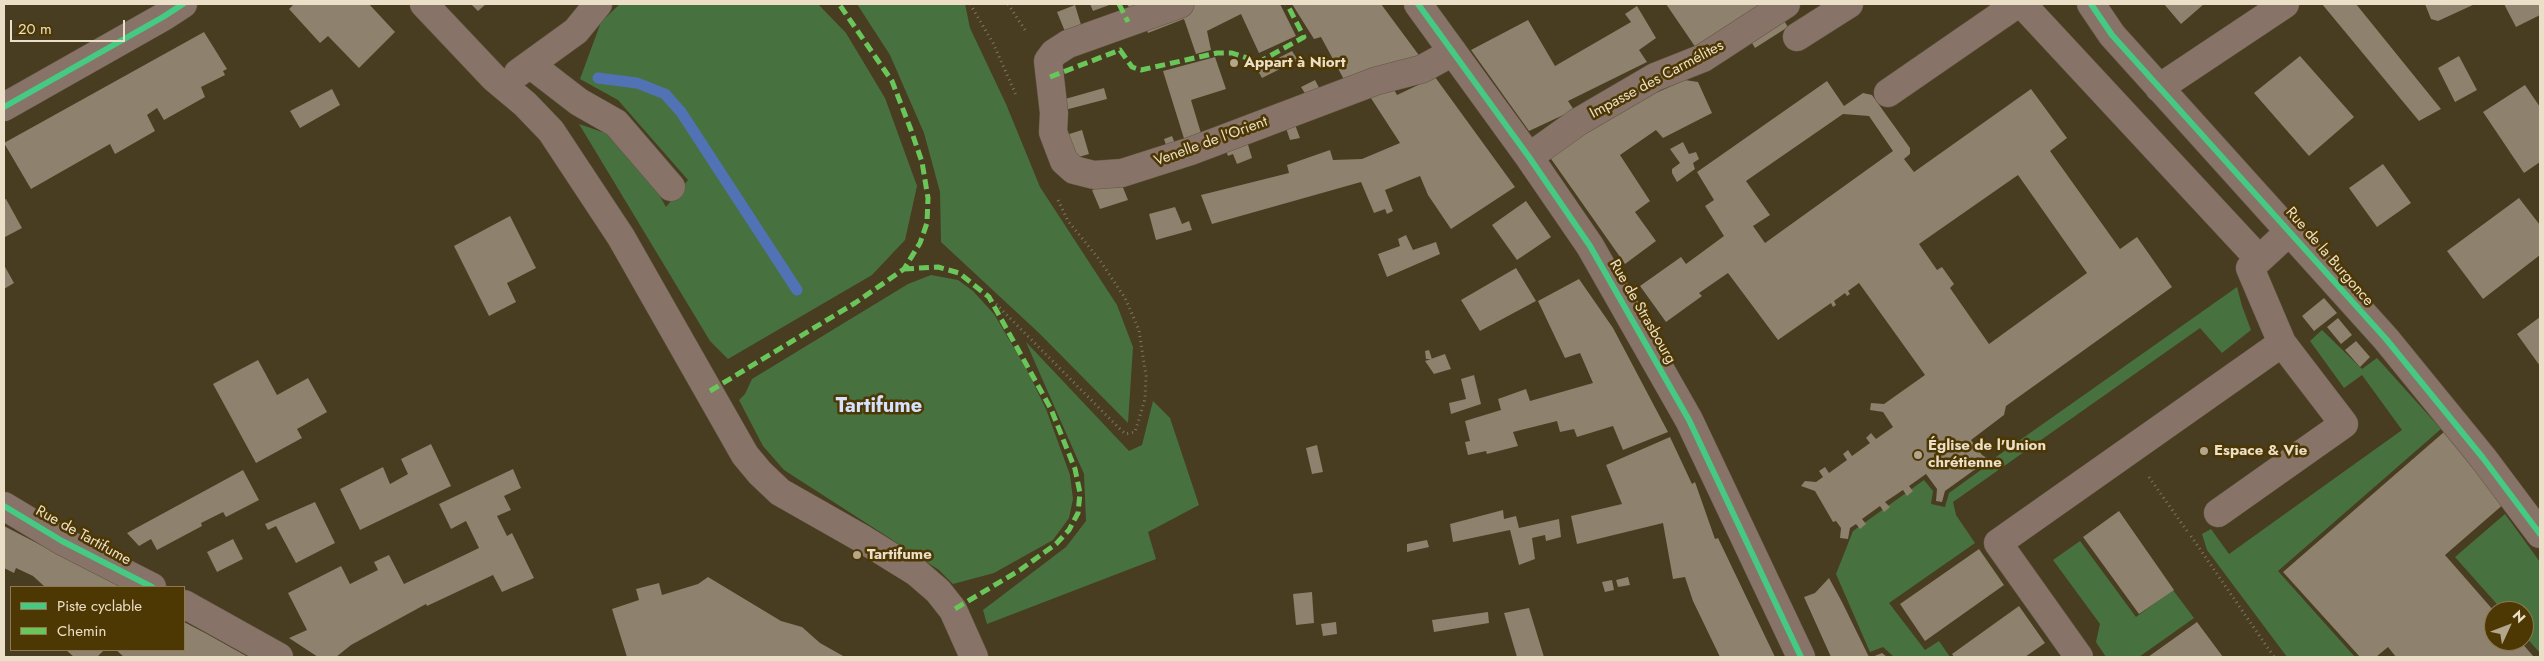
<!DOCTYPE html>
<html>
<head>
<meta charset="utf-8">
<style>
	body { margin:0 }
	#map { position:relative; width:2544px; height:661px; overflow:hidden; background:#483c21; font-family:Jost,sans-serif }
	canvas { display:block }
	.frame { position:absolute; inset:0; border:5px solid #ecdfc7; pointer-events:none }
	.legend { position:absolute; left:10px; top:586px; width:175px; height:65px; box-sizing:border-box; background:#4d3703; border:1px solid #8d7a51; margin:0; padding:6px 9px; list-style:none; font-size:15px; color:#ecdfc7 }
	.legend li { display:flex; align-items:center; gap:10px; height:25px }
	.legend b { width:25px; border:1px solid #8d7a51 }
	.north { position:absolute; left:2484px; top:601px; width:50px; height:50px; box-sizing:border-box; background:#4d3703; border:1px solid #8d7a51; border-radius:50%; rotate:47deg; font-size:14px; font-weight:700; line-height:20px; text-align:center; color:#ecdfc7 }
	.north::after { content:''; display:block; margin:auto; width:18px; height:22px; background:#b3a68d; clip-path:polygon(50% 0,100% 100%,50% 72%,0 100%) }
	.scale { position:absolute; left:10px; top:20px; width:115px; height:22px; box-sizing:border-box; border:2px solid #ecdfc7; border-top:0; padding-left:6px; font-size:15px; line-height:18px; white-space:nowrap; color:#ecdfc7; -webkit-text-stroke:4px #4d3703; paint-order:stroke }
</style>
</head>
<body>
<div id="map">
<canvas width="2544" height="661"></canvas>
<div class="frame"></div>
<ul class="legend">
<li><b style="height:6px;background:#46c982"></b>Piste cyclable</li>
<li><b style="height:6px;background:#6ac65a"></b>Chemin</li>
</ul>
<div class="north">N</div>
<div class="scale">20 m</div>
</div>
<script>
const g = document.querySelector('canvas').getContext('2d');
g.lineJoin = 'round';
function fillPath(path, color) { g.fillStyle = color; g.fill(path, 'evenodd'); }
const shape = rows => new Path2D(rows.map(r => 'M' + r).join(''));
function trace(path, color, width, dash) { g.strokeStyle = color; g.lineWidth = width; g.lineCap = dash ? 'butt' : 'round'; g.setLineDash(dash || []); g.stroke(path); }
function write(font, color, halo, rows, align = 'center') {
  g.font = font + ' Jost,sans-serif'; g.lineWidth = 5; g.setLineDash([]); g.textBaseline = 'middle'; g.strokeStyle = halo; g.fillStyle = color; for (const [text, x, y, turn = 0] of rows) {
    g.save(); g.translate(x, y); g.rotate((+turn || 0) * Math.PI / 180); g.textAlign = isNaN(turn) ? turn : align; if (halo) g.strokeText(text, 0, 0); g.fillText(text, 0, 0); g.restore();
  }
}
fillPath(shape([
	[620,4,818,4,846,33,885,98,917,186,905,240,872,275,728,359,710,341,579,124,608,134,651,180,666,207,688,180,618,100,580,79,601,22],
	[857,4,965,4,970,28,1006,104,1040,187,1117,305,1133,347,1128,423,1039,333,941,242,940,192,924,133,890,55],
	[931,275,958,280,973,291,994,314,1027,370,1046,409,1070,475,1073,499,1069,518,1053,540,994,573,953,584,939,570,784,470,763,446,739,400,745,394,752,379,908,284],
	[2237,287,2242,306,2251,330,2222,353,2200,328,1953,502,1956,515,1975,543,1889,603,1925,650,1939,641,1950,657,1894,657,1883,647,1870,652,1836,574,1853,531,1924,480,1933,491,1931,504,1945,507,1949,493,1985,467,1994,466,1996,457],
	[2322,330,2362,369,2377,358,2441,429,2278,571,2355,657,2287,657,2207,550,2202,534,2211,529,2229,554,2402,430,2362,375,2344,388,2310,341],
	[1026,342,1129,451,1142,445,1153,401,1170,418,1199,505,1148,532,1156,559,987,624,983,610,1066,547,1086,521,1084,474],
	[2505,514,2540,562,2540,653,2524,635,2524,611,2503,611,2455,557],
	[2080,541,2136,617,2173,590,2194,618,2139,657,2106,657,2096,642,2100,624,2053,560]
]), '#477240');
trace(shape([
	[598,78,637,83,665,94,681,112,797,290]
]), '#5173b6', 11);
fillPath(shape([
	[294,4,369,4,395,32,359,68,328,36,320,43,289,9],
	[471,4,486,4,478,11],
	[1090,4,1112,4,1093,11],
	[1127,4,1163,4,1132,12],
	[1194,4,1280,4,1296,36,1259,53,1241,14,1207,31,1211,50,1196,54,1184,19,1148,33,1144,22],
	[1292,4,1381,4,1421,58,1348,87,1321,37,1314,39],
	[1666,4,1766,4,1696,48],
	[2164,4,2204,4,2181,24],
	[2322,4,2356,4,2441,109,2419,121],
	[2425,4,2475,4,2438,21,2431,19],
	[2504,4,2540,4,2540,15,2516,27],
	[1075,5,1082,28,1066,34,1057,12],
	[1637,6,1656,38,1639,50,1647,62,1568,101,1574,110,1529,131,1471,50,1528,20,1555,66,1631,22,1625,14],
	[1781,16,1788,27,1755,48,1749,38],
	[204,32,227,69,223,71,225,75,201,87,205,97,164,120,157,108,147,115,155,131,115,154,110,144,31,189,4,143],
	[1292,51,1298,60,1262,78,1257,69],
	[2300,56,2354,117,2309,156,2254,93],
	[2459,56,2477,90,2455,102,2438,68],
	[1215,57,1226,89,1191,100,1203,140,1186,145,1163,71],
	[1435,77,1515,187,1451,229,1428,195,1420,176,1385,190,1393,211,1387,214,1385,209,1374,213,1361,182,1212,224,1201,195,1289,173,1287,165,1330,150,1333,160,1362,159,1400,143,1367,92,1391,84,1397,95],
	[1315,80,1324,97,1311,103,1301,87],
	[1685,80,1698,82,1712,113,1663,138,1656,130,1620,155,1650,201,1635,212,1656,241,1625,264,1549,156,1613,112],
	[1827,81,1844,106,1863,93,1872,95,1910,148,1910,154,1904,159,1914,172,2031,89,2067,138,2050,151,2120,249,2137,237,2172,287,2006,406,2004,415,1971,440,1982,455,1992,461,1991,463,1984,463,1945,491,1942,502,1936,501,1937,489,1926,474,1909,486,1913,491,1907,496,1903,490,1885,502,1890,507,1884,512,1880,506,1862,519,1866,524,1860,529,1856,524,1850,528,1848,539,1840,538,1841,528,1836,521,1833,522,1815,491,1801,486,1805,481,1816,482,1823,477,1819,471,1825,467,1829,473,1847,460,1843,454,1848,450,1852,456,1870,443,1866,438,1871,433,1876,439,1893,427,1883,412,1870,410,1871,403,1884,404,1925,375,1859,283,1848,291,1850,294,1847,296,1845,293,1834,301,1836,305,1833,307,1831,303,1778,340,1728,273,1699,293,1702,296,1666,322,1640,286,1681,257,1686,264,1724,236,1705,206,1714,200,1697,172],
	[1843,114,1869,116,1893,151,1765,243,1753,226,1770,215,1746,181],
	[2018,175,2087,273,1989,344,1950,288,1954,284,1942,267,1937,270,1919,244],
	[2525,85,2540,107,2540,162,2524,173,2483,112],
	[1104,88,1107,99,1061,111,1058,101],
	[332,89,340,105,300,128,290,111],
	[1294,122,1300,138,1290,140,1285,125],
	[1082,130,1089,154,1072,159,1066,135],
	[1172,136,1176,146,1167,148,1164,139],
	[1246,138,1252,158,1237,164,1233,154,1228,156,1224,145],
	[1683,142,1689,154,1696,152,1699,159,1693,163,1695,169,1677,182,1672,173,1672,169,1680,163,1670,149],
	[2383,164,2411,203,2377,227,2349,188],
	[1120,180,1128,200,1100,209,1092,190],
	[2519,198,2540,225,2540,255,2483,299,2447,251],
	[6,199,22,228,5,237,4,200],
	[1526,201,1551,237,1517,260,1492,225],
	[1175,207,1182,224,1189,221,1192,230,1156,240,1149,214],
	[510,216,536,268,507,283,516,302,489,316,454,246],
	[1406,235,1413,250,1436,242,1440,254,1387,277,1378,254,1400,246,1398,239],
	[4,265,14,283,4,289],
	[1516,268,1536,301,1480,331,1461,300],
	[1579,279,1613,328,1668,432,1623,450,1613,426,1577,437,1574,429,1560,432,1557,421,1513,432,1518,446,1487,454,1486,451,1468,455,1465,442,1470,441,1465,421,1501,410,1498,399,1526,389,1530,401,1593,383,1580,353,1565,358,1538,301],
	[2324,298,2337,313,2314,331,2302,316],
	[2540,317,2540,366,2517,334],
	[2338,318,2352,335,2341,344,2327,327],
	[2356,341,2370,357,2360,367,2345,350],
	[1429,350,1432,359,1426,359,1425,351],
	[1445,354,1451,369,1434,374,1425,361],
	[258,360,277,395,308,378,327,412,297,429,302,438,256,463,213,384],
	[1474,375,1481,404,1451,414,1449,403,1466,399,1461,379],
	[2444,432,2505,503,2445,555,2494,611,2494,641,2520,641,2534,657,2396,657,2388,647,2376,657,2360,657,2283,572],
	[1670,437,1692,484,1695,482,1715,539,1718,538,1775,657,1720,657,1693,601,1685,577,1673,579,1663,523,1577,544,1571,516,1622,504,1606,465],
	[431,444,451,486,360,530,340,489,383,467,390,484,408,474,401,459],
	[1317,445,1323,472,1312,474,1306,448],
	[513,469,521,488,504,496,511,510,497,516,507,536,512,533,534,578,502,592,493,575,427,606,426,604,351,645,336,657,318,657,289,638,307,630,288,593,341,566,350,584,378,570,374,562,389,555,404,584,479,548,466,521,451,529,439,504],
	[243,470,259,500,226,517,223,512,201,523,202,526,157,550,151,539,139,546,127,533],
	[315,502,335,543,296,563,276,526,268,530,265,524],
	[1503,510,1504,519,1516,516,1519,528,1559,519,1561,537,1546,541,1545,535,1532,538,1535,559,1519,565,1510,530,1453,542,1450,524],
	[2119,511,2174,590,2139,614,2083,537],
	[4,526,87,569,122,587,45,587,33,576,16,568,14,573,4,568],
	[233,539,243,559,217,572,207,552],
	[1427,540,1429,547,1407,552,1407,544],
	[1979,549,2004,585,1925,641,1900,604],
	[708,577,781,621,802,627,820,643,845,657,627,657,612,609,639,600,636,589,659,583,662,595,698,584],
	[1628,577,1630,585,1618,587,1616,580],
	[1829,578,1842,602,1869,657,1831,657,1804,597,1815,593],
	[1612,580,1614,590,1605,592,1602,582],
	[1312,592,1314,623,1296,625,1293,594],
	[2019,606,2045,643,2025,657,1954,657,1952,654],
	[1529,608,1544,657,1517,657,1504,613],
	[1488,612,1489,623,1434,632,1432,620],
	[184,622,207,634,248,657,124,657,116,650,184,650],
	[1336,622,1337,634,1323,636,1321,624],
	[2197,622,2223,657,2148,657],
	[66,650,104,650,97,657,74,657],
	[1882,653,1887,657,1872,657]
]), '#8e816d');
const minor = shape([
	[424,4,494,78,525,104,551,131,621,237,745,455,760,473,780,492,861,538,916,572,938,591,953,610,974,657],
	[1180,4,1068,44,1054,53,1048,61,1054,113,1053,132,1064,161,1074,170,1094,175,1122,173,1191,151,1376,81,1422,69,1453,52],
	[1418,4,1529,157,1590,246,1689,420,1801,657],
	[2022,4,2259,259],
	[2091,4,2112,35,2386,339,2483,458,2540,534],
	[1797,37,1849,4],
	[531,65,579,102,616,123,671,187],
	[518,73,576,31,598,4],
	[2159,88,2285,4],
	[1888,93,2017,4],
	[4,107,163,17,183,4],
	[1529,157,1578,122,1655,77,1703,58,1786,4],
	[4,506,62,541,152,587],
	[2218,513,2344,424,2282,343,2250,268,2290,231],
	[184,604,279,657],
	[2079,657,1998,543,2282,343]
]);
trace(minor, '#625842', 29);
trace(shape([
	[970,4,993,43,1016,95],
	[1008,4,1027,33],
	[989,297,1121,430,1126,434,1135,432,1145,399,1146,376,1139,330,1125,298,1099,259,1068,221,1058,200],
	[2149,477,2187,531],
	[2191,536,2274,657]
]), '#847569', 3, [1, 4]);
trace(minor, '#877368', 28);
trace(shape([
	[1119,4,1128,22],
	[1050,77,1120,50,1132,67,1141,70,1217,53,1232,53,1259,62,1304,37,1287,4],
	[904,269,938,267,959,273,989,297,1051,409,1075,469,1080,493,1078,513,1069,530,1056,544,1020,570,953,610],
	[710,391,855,303,904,269,920,243,927,223,928,198,922,162,911,130,892,81,839,4]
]), '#6ac65a', 5, [10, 5]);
trace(shape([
	[1418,4,1529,157,1590,246,1689,420,1801,657],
	[2091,4,2112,35,2386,339,2483,458,2540,534],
	[4,107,163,17,183,4],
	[4,506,62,541,152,587]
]), '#46c982', 6);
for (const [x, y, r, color] of [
	[1234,63,5,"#b3a68d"],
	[2204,451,5,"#b3a68d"],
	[1918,455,5,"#b3a68d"],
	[857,555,5,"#b3a68d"]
]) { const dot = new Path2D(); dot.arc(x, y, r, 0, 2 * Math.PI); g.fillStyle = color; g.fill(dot); trace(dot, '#4d3703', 2); }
write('bold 15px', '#ecdfc7', '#4d3703', [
	["Appart à Niort",1244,63],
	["Église de l'Union",1928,446],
	["chrétienne",1928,463],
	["Espace & Vie",2214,451],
	["Tartifume",867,555]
], 'left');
write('15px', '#ecdfc7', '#4d3703', [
	["Impasse des Carmélites",1657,80,-28],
	["Venelle de l'Orient",1211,142,-20],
	["Rue de la Burgonce",2329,257,49],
	["Rue de Strasbourg",1642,312,60],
	["Rue de Tartifume",83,536,29]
]);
write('bold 20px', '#d4e2fd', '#4d3703', [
	["Tartifume",879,407]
]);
</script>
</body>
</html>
